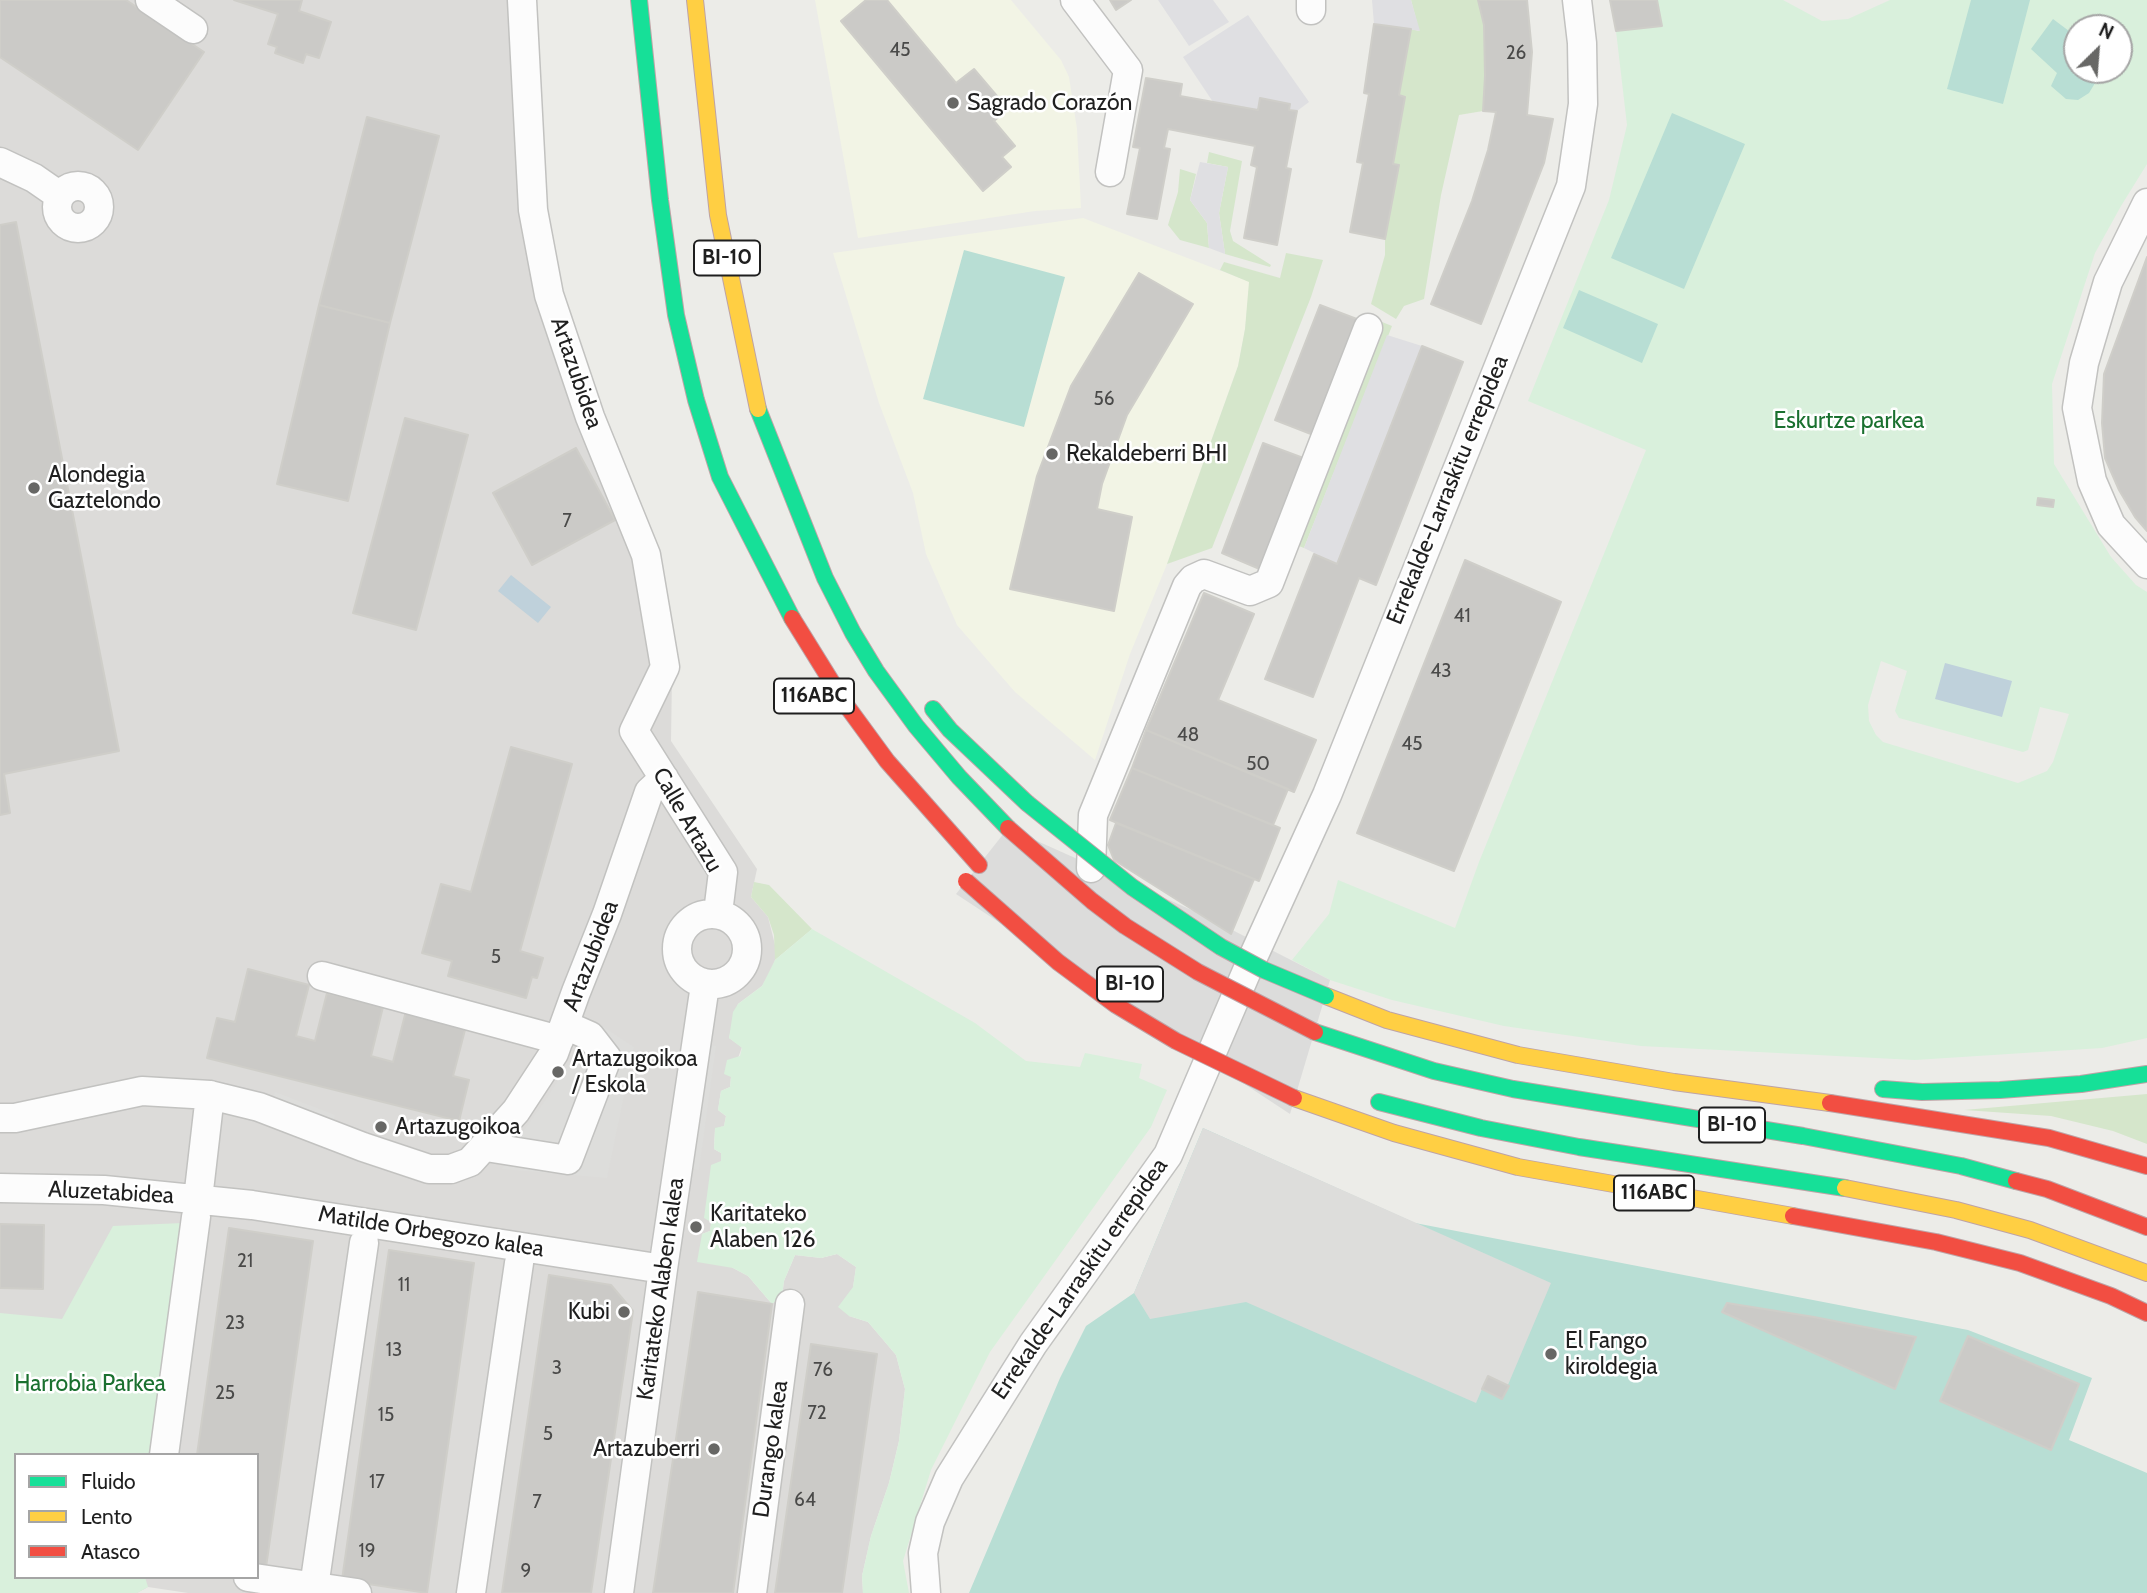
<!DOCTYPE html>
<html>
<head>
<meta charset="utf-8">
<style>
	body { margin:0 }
	#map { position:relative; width:2147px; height:1593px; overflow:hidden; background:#ecece8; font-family:Cabin,sans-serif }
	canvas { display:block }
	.legend { position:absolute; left:14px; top:1453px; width:245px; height:126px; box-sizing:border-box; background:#fff; border:2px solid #a5a5a5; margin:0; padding:9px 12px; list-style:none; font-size:21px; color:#1f1f1f }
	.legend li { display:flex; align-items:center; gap:14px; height:35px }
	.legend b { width:35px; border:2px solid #a5a5a5 }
	.north { position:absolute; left:2063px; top:14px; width:70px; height:70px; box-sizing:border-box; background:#fff; border:2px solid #a5a5a5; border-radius:50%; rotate:25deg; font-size:19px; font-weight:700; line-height:28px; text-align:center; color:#1f1f1f }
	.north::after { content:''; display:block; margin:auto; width:24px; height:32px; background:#676765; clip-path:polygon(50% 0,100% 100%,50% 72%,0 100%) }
</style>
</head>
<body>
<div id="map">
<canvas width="2147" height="1593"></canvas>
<ul class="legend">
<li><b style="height:9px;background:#16e098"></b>Fluido</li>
<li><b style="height:9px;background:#ffcf43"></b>Lento</li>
<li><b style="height:9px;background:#f24e42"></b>Atasco</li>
</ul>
<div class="north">N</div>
</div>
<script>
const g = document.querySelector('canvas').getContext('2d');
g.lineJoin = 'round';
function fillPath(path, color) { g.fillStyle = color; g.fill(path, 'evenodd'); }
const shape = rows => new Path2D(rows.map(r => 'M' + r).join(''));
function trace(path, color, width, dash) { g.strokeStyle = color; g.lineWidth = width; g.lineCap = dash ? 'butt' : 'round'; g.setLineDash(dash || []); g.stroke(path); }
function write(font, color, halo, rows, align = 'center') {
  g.font = font + ' Cabin,sans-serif'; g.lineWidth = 5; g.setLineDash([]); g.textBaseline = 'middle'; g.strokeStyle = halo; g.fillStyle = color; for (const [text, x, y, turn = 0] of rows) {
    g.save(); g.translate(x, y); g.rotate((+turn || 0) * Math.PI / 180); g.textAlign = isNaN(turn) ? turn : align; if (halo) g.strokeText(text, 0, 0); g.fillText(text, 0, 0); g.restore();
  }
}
fillPath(shape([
	[0,0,531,0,545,206,558,292,672,675,671,741,757,869,751,897,768,917,775,945,775,960,772,969,762,986,738,1004,729,1038,742,1047,731,1077,730,1087,721,1091,718,1110,726,1116,724,1126,715,1129,714,1149,721,1153,721,1162,710,1231,702,1234,733,1268,748,1276,772,1304,782,1296,784,1281,795,1255,821,1258,837,1254,856,1267,849,1316,868,1322,896,1355,905,1389,899,1441,889,1483,871,1536,862,1576,863,1593,188,1593,148,1587,137,1593,0,1593],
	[16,1455,257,1455,257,1577,16,1577]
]), '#dcdbd9');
fillPath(shape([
	[815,0,1011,0,1061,60,1069,77,1077,129,1081,208,1035,211,858,238],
	[1083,218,1250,282,1245,329,1238,366,1167,564,1130,654,1095,760,1015,692,957,625,926,554,913,493,879,403,833,253]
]), '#f2f4e5');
fillPath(shape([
	[1411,0,1478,0,1484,25,1485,76,1483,111,1459,115,1441,195,1424,299,1404,306,1396,319,1371,304,1385,255,1385,239,1399,165,1393,164,1405,97,1399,95,1411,29,1419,31],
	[1209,152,1242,161,1230,231,1233,241,1271,265,1270,267,1225,254,1219,213,1228,167,1207,163],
	[1180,169,1196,174,1190,200,1207,223,1209,248,1180,240,1168,225,1178,192],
	[1286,253,1323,260,1311,297,1212,548,1167,564,1238,366,1245,329,1249,282,1220,270,1224,262,1280,278],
	[1382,322,1392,326,1304,548,1291,543],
	[754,882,769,885,812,929,775,960,774,935,768,917,751,897],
	[2147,1094,2147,1144,2113,1131,2051,1116,1964,1110]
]), '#d5e6cb');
fillPath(shape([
	[1657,0,1783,0,1822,21,1848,19,1890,0,2147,0,2147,164,2121,206,2095,253,2052,384,2054,464,2111,557,2136,585,2147,592,2147,1038,2102,1048,1915,1060,1641,1046,1504,1026,1392,1000,1330,980,1292,960,1329,914,1338,880,1455,928,1479,862,1646,450,1528,401,1609,200,1627,125,1616,31,1661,26],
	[2077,28,2119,28,2119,70,2077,70],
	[1881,661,1907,671,1895,711,1899,718,2023,752,2028,750,2040,707,2069,714,2053,762,2047,771,2018,783,1883,742,1876,735,1869,721,1868,705],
	[812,929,975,1023,1026,1061,1080,1067,1085,1053,1142,1064,1139,1078,1167,1090,1151,1127,990,1352,931,1470,903,1561,909,1593,863,1593,862,1576,871,1536,889,1483,899,1441,905,1389,896,1355,868,1322,849,1316,838,1307,853,1287,856,1267,837,1254,821,1258,795,1255,784,1281,782,1296,772,1304,748,1276,733,1268,697,1262,702,1234,710,1231,711,1222,704,1218,711,1165,721,1161,721,1153,714,1149,715,1128,724,1126,726,1116,718,1110,721,1091,730,1087,731,1077,724,1074,727,1060,740,1056,742,1048,729,1038,733,1012,738,1004,762,986,775,960],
	[183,1223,154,1455,16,1455,16,1577,145,1577,148,1587,137,1593,0,1593,0,1313,62,1319,113,1226]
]), '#d9f0dc');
fillPath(shape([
	[1971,0,2030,0,2003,104,1947,89],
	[2053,19,2077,37,2077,70,2103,70,2089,93,2078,100,2066,99,2051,86,2057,73,2031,49],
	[1672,113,1745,144,1684,289,1611,258],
	[964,250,1065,277,1024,427,923,399],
	[1579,290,1658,324,1642,363,1563,328],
	[1203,1128,1415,1223,1968,1330,2092,1378,2069,1440,2147,1473,2147,1593,969,1593,1060,1378,1086,1326,1134,1293]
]), '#b8ded4');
fillPath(shape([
	[590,1018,634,1047,607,1178,502,1169,514,1144,546,1099,579,1047],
	[709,1045,716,1046,699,1170,692,1169],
	[275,1092,335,1115,332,1124,272,1101],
	[1203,1128,1551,1283,1502,1399,1482,1389,1476,1403,1246,1302,1150,1319,1134,1293]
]), '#dddddb');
fillPath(shape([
	[1158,0,1213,0,1229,22,1189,46],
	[1372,0,1411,0,1420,31,1374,24],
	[1248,15,1309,102,1297,111,1289,110,1289,104,1261,98,1258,110,1213,102,1183,57],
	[1200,162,1228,167,1219,213,1225,254,1209,248,1207,223,1190,200],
	[1387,335,1422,346,1337,564,1304,548]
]), '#dfdfe2');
fillPath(shape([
	[511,575,551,607,538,623,498,591],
	[1945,663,2012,681,2002,717,1935,699]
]), '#bfd1db');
fillPath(shape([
	[1008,828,1205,916,1330,980,1290,1114,956,894]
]), '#dcdcdb');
const building = shape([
	[0,0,126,0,204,52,138,150,0,57,0,0],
	[234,0,302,0,299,11,331,22,319,58,306,54,303,63,275,53,277,47,268,44,278,14,234,0],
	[866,0,887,0,956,83,974,69,1008,109,994,121,1015,146,1002,157,1011,167,983,191,841,21,866,0],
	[1110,0,1131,0,1116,10,1110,0],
	[1478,0,1527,0,1532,52,1527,115,1553,119,1544,163,1481,324,1431,304,1472,201,1488,150,1496,112,1483,111,1485,76,1484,25,1478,0],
	[1610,0,1657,0,1662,26,1616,31,1610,0],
	[1374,24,1411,29,1399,95,1405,97,1393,164,1399,165,1385,239,1350,232,1363,163,1357,162,1369,94,1364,93,1374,24],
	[1146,78,1182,84,1180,96,1258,110,1260,98,1290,104,1289,110,1297,111,1286,168,1291,169,1277,245,1244,238,1257,167,1251,165,1255,146,1168,129,1164,148,1170,149,1157,219,1127,214,1140,148,1133,147,1146,78],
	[367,117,439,136,390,323,319,305,367,117],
	[16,222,119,751,4,774,10,813,0,815,0,225,16,222],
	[2147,257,2146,396,2147,531,2135,517,2119,490,2105,458,2102,423,2104,374,2147,257],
	[1139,273,1193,304,1127,415,1102,484,1097,509,1132,517,1114,611,1010,589,1037,476,1071,386,1139,273],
	[319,305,390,323,348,501,277,484,319,305],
	[1320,305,1362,321,1316,436,1275,420,1320,305],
	[1422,346,1463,362,1376,585,1359,578,1313,697,1265,679,1314,554,1337,564,1422,346],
	[405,418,468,435,416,630,353,613,405,418],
	[1263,443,1306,459,1262,570,1222,553,1263,443],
	[576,448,615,520,532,565,493,493,576,448],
	[2038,498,2054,500,2053,507,2037,505,2038,498],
	[1465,560,1561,602,1454,871,1357,833,1465,560],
	[1204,593,1254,614,1218,700,1316,740,1294,792,1146,730,1204,593],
	[1146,730,1288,789,1273,825,1132,768,1146,730],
	[511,747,572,764,520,951,543,958,537,978,532,977,526,998,448,976,452,961,422,953,441,884,471,892,511,747],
	[1132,768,1280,828,1259,881,1110,820,1132,768],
	[1116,823,1254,879,1231,934,1114,860,1108,845,1116,823],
	[248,969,309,985,296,1036,315,1041,327,993,383,1007,371,1056,393,1062,406,1011,466,1026,453,1076,469,1080,459,1121,207,1058,217,1018,235,1022,248,969],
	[0,1224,44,1225,43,1289,0,1288,0,1224],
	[229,1228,313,1241,265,1574,257,1572,257,1455,197,1455,229,1228],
	[389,1250,474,1263,427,1593,342,1580,389,1250],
	[549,1275,611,1285,633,1311,591,1593,502,1593,549,1275],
	[698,1292,772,1304,733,1593,653,1593,698,1292],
	[1727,1303,1814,1317,1916,1337,1895,1389,1722,1312,1727,1303],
	[1968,1336,2079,1384,2051,1450,1940,1401,1968,1336],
	[811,1344,877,1354,842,1593,775,1593,811,1344],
	[1488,1376,1509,1386,1502,1399,1482,1389,1488,1376]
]);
fillPath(building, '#cbcac7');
trace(building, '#cfcec9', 2);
const street = shape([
	[150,0,193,29],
	[522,0,533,210,549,295,590,417,646,555,665,667,634,731,723,872,718,913],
	[1075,0,1128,70,1110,172],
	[1311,0,1311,10],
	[0,162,34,178,60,196],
	'57 207a21 21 0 1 1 42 0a21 21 0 1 1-42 0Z',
	[2147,203,2108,282,2084,363,2077,408,2092,481,2111,525,2147,564],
	[1091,868,1093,815,1187,586,1193,579,1204,574,1250,591,1269,583,1368,328],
	'677 949a35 35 0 1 1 70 0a35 35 0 1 1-70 0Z',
	[322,976,559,1040],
	[0,1118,15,1118,142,1091,210,1095,259,1107,363,1147,429,1169,451,1169,470,1162,516,1111,554,1053,576,992,607,914,649,792,664,778],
	[486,1147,568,1160,607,1058,590,1036,565,1025],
	[0,1188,104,1190,252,1205,663,1269],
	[198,1199,210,1095],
	[164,1455,196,1217],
	[248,1577,357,1593],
	[314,1587,364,1243],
	[471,1593,519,1263],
	[619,1593,663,1269,705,985],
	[752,1593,790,1304],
	[926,1593,923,1553,930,1522,949,1478,1033,1344,1168,1155,1249,966,1327,795,1571,186,1583,104,1582,43,1577,0]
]);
const fast = shape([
	[639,0,660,200,676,315,696,400,720,477,792,618],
	[758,409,825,578,853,633,876,671,916,726,959,777,1008,828],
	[933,709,950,730,1027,803],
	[1315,1032,1434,1071,1513,1089,1803,1136,1961,1166,2016,1181],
	[1883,1089,1922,1092,2000,1090,2081,1084,2147,1074],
	[1379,1102,1481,1128,1579,1147,1845,1188]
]);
const slow = shape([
	[695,0,718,215,758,409],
	[1326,996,1387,1020,1518,1055,1674,1082,1830,1103],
	[1294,1098,1394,1133,1518,1167,1793,1216],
	[1845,1188,1956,1210,2030,1230,2147,1273]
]);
const jam = shape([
	[792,618,846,705,887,761,979,865],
	[1830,1103,2049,1138,2147,1166],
	[2016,1181,2047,1189,2147,1227],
	[1793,1216,1936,1242,2020,1263,2111,1296,2147,1313]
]);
trace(street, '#c2c2c0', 31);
trace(fast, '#bea3a6', 18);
trace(slow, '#bea3a6', 18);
trace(jam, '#bea3a6', 18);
trace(street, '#fcfcfc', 28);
trace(fast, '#16e098', 16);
trace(slow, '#ffcf43', 16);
trace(jam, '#f24e42', 16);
const fastBridge = shape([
	[1027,803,1132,887,1221,947,1264,970,1326,996]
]);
const jamBridge = shape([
	[1008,828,1092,901,1125,926,1198,972,1315,1032],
	[966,881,1058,962,1116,1005,1176,1041,1294,1098]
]);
trace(fastBridge, '#bea3a6', 18, []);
trace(jamBridge, '#bea3a6', 18, []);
trace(fastBridge, '#16e098', 16);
trace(jamBridge, '#f24e42', 16);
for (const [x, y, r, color] of [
	[953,103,7,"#676765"],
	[1052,454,7,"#676765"],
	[34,488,7,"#676765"],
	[558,1072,7,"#676765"],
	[381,1127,7,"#676765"],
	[696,1227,7,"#676765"],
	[624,1312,7,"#676765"],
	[1551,1354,7,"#676765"],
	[714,1449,7,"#676765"]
]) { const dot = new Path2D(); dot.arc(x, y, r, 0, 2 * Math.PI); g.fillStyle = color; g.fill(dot); trace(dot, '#fff', 2.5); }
write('19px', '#4a4a49', null, [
	["45",900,50],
	["26",1516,53],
	["56",1104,399],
	["7",567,521],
	["41",1462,616],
	["43",1441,671],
	["48",1188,735],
	["45",1412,744],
	["50",1258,764],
	["5",496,957],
	["21",245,1261],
	["11",404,1285],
	["23",235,1323],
	["13",394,1350],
	["3",557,1368],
	["76",823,1370],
	["25",225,1393],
	["72",817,1413],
	["15",386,1415],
	["5",548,1434],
	["17",377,1482],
	["64",805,1500],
	["7",537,1502],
	["19",367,1551],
	["9",526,1571]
]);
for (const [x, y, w] of [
	[727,258,66],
	[814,696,80],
	[1130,984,66],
	[1732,1125,66],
	[1654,1193,80]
]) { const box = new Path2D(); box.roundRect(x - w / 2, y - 17.5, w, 35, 5); g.fillStyle = '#fff'; g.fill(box); trace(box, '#1f1f1f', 2); }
write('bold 21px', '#1f1f1f', null, [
	["BI-10",727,258],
	["116ABC",814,696],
	["BI-10",1130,984],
	["BI-10",1732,1125],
	["116ABC",1654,1193]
]);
write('23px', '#1f1f1f', '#fff', [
	["Sagrado Corazón",967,103],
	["Rekaldeberri BHI",1066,454],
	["Alondegia",48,475],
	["Gaztelondo",48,501],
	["Artazugoikoa",572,1059],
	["/ Eskola",572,1085],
	["Artazugoikoa",395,1127],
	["Karitateko",710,1214],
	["Alaben 126",710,1240],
	["Kubi",610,1312,"right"],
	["El Fango",1565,1341],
	["kiroldegia",1565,1367],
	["Artazuberri",700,1449,"right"]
], 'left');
write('23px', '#1f1f1f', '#fff', [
	["Artazubidea",576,373,71],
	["Errekalde-Larraskitu errepidea",1448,490,-68],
	["Calle Artazu",687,820,60],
	["Artazubidea",591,956,-69],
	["Aluzetabidea",111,1193,3],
	["Matilde Orbegozo kalea",431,1232,9],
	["Errekalde-Larraskitu errepidea",1080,1279,-55],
	["Karitateko Alaben kalea",661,1289,-82],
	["Durango kalea",771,1449,-82]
]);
write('23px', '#1a702f', '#fff', [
	["Eskurtze parkea",1849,421],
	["Harrobia Parkea",90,1384]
]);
</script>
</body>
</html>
